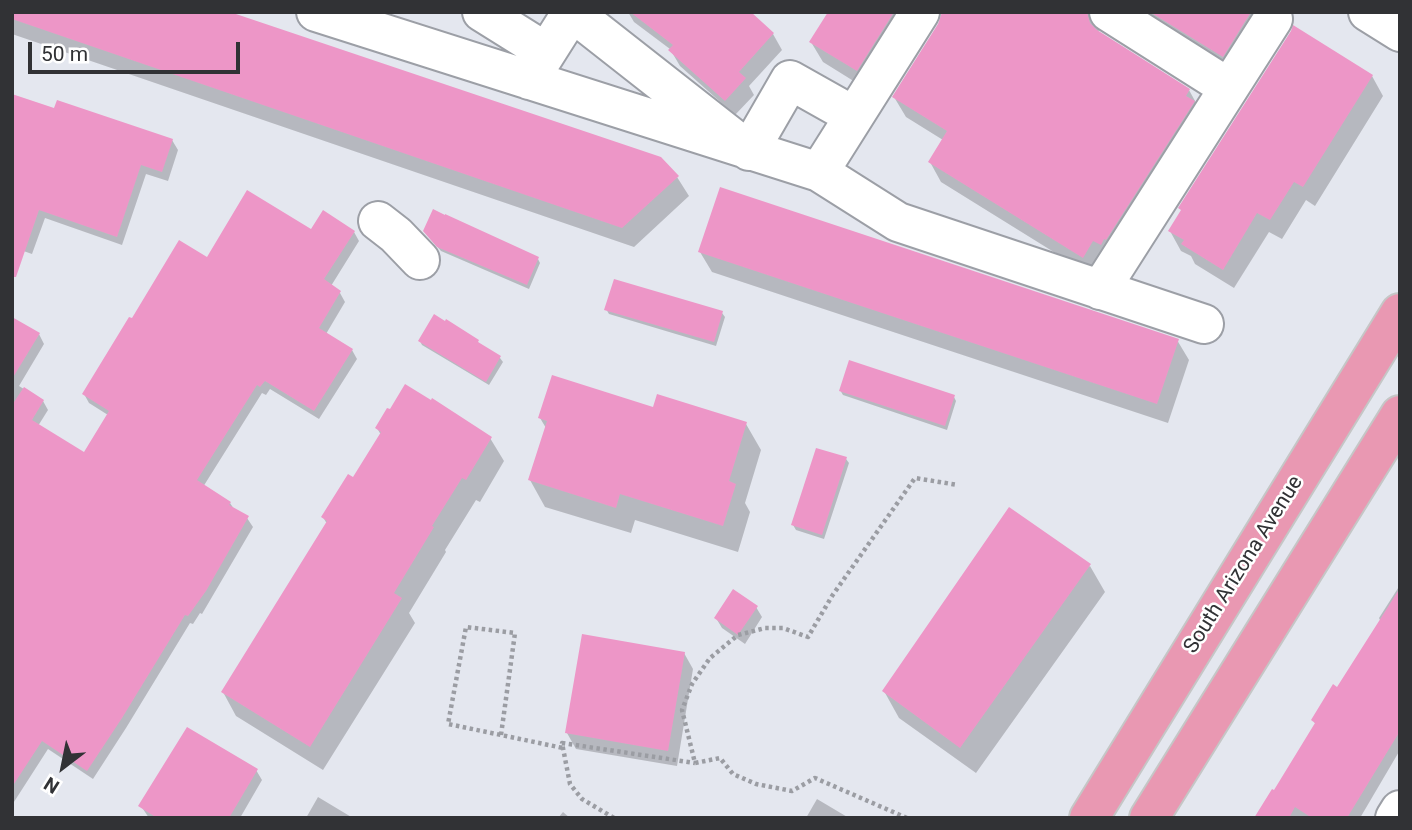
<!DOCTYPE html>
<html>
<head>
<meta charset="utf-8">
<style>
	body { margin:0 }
	#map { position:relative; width:1412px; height:830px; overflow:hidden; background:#e4e7ef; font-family:Roboto,sans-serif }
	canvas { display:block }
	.frame { position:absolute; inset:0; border:14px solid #313235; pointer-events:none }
	.north { position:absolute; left:28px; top:732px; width:70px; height:70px; -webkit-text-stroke:5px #fff; paint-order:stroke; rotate:212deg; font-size:19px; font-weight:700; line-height:28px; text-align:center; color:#313235 }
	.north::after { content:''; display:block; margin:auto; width:24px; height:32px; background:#313235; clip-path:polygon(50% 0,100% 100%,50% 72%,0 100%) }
	.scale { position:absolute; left:28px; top:42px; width:212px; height:32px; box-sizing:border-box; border:4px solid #313235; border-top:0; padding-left:9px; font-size:21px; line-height:24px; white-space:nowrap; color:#313235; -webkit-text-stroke:5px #fff; paint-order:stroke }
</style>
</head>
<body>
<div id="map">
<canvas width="1412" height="830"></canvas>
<div class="frame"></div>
<div class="north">N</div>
<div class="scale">50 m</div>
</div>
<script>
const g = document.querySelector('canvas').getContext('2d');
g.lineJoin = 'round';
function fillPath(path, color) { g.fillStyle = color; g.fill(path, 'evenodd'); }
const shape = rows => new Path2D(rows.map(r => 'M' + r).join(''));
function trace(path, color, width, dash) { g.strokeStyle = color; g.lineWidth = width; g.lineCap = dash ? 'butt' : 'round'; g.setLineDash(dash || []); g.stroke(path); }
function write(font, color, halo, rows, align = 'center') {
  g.font = font + ' Roboto,sans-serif'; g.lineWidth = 5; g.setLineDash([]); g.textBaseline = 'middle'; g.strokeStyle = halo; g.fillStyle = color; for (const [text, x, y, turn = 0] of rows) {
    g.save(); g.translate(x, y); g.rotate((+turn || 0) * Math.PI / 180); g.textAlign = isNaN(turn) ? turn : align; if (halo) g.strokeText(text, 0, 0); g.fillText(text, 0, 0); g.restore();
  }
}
fillPath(shape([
	[12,12,677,177,689,196,634,247,12,34],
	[628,12,748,12,773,34,782,50,749,86,754,95,735,115,680,66,670,49,634,22],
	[830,12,922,12,868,90,823,62,811,42],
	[941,12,1111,12,1102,20,1098,33,1189,90,1200,110,1094,277,941,182,930,162,943,140,906,117,894,97,940,24,943,13],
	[1131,12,1264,12,1234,76],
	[1372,76,1383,96,1315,206,1306,200,1282,239,1269,232,1234,288,1195,264,1191,256,1181,251,1170,231],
	[55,110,172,140,178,150,168,181,146,174,122,245,45,218,32,254,12,247],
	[311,232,354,232,359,241,331,286,340,293,345,302,326,334,352,350,357,359,319,419,270,389,266,395,262,393,203,487,230,503,234,509,247,518,253,527,202,614,200,613,193,624,190,623,126,728,93,779,48,749,12,805,12,319,39,334,44,344,19,386,43,401,48,410,38,426,84,454,108,415,89,403,84,394,133,321,207,259],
	[428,236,538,259,540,263,529,289,441,251],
	[700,252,1177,340,1189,360,1168,423,712,272],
	[606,309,722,313,725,317,716,346,609,314],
	[420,341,477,341,480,345,500,358,503,362,489,385,422,345],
	[840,390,954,397,956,401,947,430,843,395],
	[654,409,746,424,761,450,745,503,750,512,738,552,635,520,631,533,545,507,530,480,546,428,540,418],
	[377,428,490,438,504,461,480,502,476,500,445,550,446,552,409,613,415,623,323,770,236,716,223,692,327,524,323,517,354,479,381,435],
	[846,459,849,463,824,539,796,530,793,525],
	[1090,566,1105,592,976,773,899,718,884,691],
	[1400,585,1400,750,1360,818,1259,818,1316,725,1313,720,1338,690,1381,622,1379,618],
	[756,607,762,617,745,644,722,628,716,618],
	[684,653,693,669,677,766,576,749,567,733],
	[256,770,262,780,240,818,149,818,141,806],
	[318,797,353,818,306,818],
	[817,799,849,818,806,818],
	[563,812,570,818,558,818]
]), '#0003');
fillPath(shape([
	[12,12,230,12,661,157,679,176,622,228,12,19],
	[630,12,751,12,774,33,739,72,746,78,725,101,668,50,673,45],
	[828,12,894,12,857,71,809,42],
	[942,12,1087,12,1090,23,1097,30,1190,89,1186,96,1195,101,1106,240,1104,239,1101,245,1093,241,1083,258,928,162,947,131,892,97,938,24],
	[1150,12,1251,12,1223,57],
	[1293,25,1373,75,1303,187,1294,182,1270,220,1257,213,1223,270,1181,244,1184,240,1168,231,1181,210,1178,208,1291,31],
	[12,94,54,108,57,100,173,139,162,172,141,165,117,237,39,210,16,277,12,277],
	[720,187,1179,339,1157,404,698,252],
	[247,190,311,229,323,210,355,231,324,279,341,291,319,328,353,349,314,411,265,381,260,387,257,385,197,480,231,502,229,505,249,516,206,591,188,616,185,615,122,718,87,771,42,741,12,787,12,405,24,387,44,400,32,420,84,452,109,411,82,394,129,317,132,318,179,240,207,257],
	[433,209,445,215,445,214,539,257,527,285,437,247,423,231],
	[614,279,723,311,714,342,604,310],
	[434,314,445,321,446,319,479,340,478,342,501,356,486,382,418,341],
	[12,317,40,333,12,379],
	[849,360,955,395,945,426,839,391],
	[552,375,653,407,657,394,747,422,729,481,736,484,723,526,620,494,616,508,528,480,547,421,538,418],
	[405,384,431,400,432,398,492,437,466,480,462,478,432,526,434,527,394,593,402,598,310,747,221,692,327,521,321,517,348,474,353,477,381,432,375,428,387,408,390,409],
	[816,448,847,457,822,535,791,525],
	[1009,507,1091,564,960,748,882,691],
	[1400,588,1400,731,1347,818,1312,818,1295,807,1289,818,1254,818,1272,789,1274,790,1315,723,1311,720,1333,684,1337,687],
	[733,589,758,606,738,635,714,618],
	[582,634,685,652,668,751,565,733],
	[187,727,258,769,229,818,157,818,138,806]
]), '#ed96c7');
const minor = shape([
	[316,12,819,172],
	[482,12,546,52],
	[572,12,749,151,790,80,854,116],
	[920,12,819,172,898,222,1204,324],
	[1109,12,1229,88],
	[1368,12,1400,32],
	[529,80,572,12],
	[378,221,396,235,420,260],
	[1100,290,1273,19],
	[1395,818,1400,810]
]);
const major = shape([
	[1089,818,1400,313],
	[1149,818,1400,415]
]);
trace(minor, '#9c9fa6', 42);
trace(major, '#c5c6c6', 42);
trace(shape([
	[501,735,515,633,466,627,448,724,458,726,563,748],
	[614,818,582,799,570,784,562,743,695,763],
	[907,818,815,778,792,791,756,784,733,774,720,758,695,763,682,710,692,684,710,658,738,635,765,628,783,628,808,637,832,596,915,478,958,485]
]), '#9b9da3', 4.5, [3.5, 3.5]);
trace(minor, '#fff', 38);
trace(major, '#e998b2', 38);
write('21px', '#313235', '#fff', [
	["South Arizona Avenue",1244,565,-58]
]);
</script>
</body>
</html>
